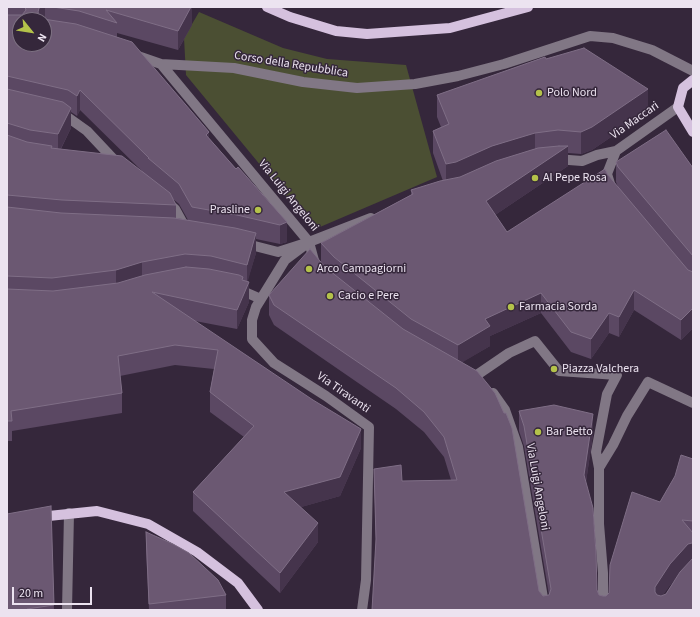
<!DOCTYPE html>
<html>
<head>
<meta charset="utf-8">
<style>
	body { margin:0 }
	#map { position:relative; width:700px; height:617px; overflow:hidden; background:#35273b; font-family:"Source Sans 3",sans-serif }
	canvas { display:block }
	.frame { position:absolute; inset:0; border:8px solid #ece3f0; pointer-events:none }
	.north { position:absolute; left:12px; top:12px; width:40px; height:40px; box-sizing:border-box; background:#35273b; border:1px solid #7e7283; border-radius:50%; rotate:120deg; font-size:11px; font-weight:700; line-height:16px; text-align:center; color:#ece3f0 }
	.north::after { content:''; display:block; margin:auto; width:14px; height:18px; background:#b4c24a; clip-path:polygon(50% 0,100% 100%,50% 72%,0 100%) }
	.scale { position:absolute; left:12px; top:587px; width:80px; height:18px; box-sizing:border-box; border:2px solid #ece3f0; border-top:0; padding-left:5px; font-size:12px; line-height:14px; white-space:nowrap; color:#ece3f0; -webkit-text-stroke:3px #35273b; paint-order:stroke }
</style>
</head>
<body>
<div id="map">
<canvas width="700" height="617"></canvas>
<div class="frame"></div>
<div class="north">N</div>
<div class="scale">20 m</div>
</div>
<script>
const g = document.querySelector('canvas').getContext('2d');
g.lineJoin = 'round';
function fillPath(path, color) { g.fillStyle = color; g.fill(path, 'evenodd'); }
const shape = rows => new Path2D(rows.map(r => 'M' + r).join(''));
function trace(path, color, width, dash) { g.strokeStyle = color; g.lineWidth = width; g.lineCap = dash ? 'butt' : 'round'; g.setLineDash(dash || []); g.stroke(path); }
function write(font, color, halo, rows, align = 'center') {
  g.font = font + ' "Source Sans 3",sans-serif'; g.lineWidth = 3; g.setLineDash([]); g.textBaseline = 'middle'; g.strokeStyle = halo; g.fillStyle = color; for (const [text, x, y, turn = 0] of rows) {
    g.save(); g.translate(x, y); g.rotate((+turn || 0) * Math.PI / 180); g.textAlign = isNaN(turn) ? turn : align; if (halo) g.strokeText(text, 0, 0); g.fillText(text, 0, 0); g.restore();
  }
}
fillPath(shape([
	[199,12,283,48,327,59,406,65,437,177,320,227,299,212,186,75,184,38]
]), '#4b4f33');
trace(shape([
	[135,55,161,64,234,68,303,82,357,88,415,84,458,76,504,64,590,36,613,38,652,50,693,71],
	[161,64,309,242,315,264],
	[59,115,66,116,87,131,118,164],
	[556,159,582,161,597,155,616,151,678,107],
	[611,187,607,174,616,151],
	[167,202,175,209,186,229],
	[243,243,278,252,309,242,371,218],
	[305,245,285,260,256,307,252,320,252,339,274,363,326,396,369,427,366,580,362,610],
	[238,289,261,299],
	[471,379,509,353,535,341,559,371,617,375,607,394,596,452,599,468,599,524,603,573,603,610],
	[493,393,505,410,518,447,545,610],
	[599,468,613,445,627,416,648,382,693,403],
	[67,610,69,513]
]), '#817785', 10);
trace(shape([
	[267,7,290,17,336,31,367,34,450,28,528,7],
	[693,80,683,88,678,107,693,132],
	[39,517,97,511,148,524,197,552,238,583,258,610]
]), '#d5c1de', 10);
fillPath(shape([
	[7,7,192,7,192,25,178,50,117,33,117,37,209,138,236,169,287,222,287,242,280,244,256,239,256,253,247,282,249,302,237,329,195,321,361,448,340,496,301,507,318,542,280,593,193,511,193,492,244,437,210,412,210,392,214,369,175,365,120,376,122,393,122,413,12,431,12,441,7,441],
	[80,110,142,171,61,149,71,128,71,112,77,116],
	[173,199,179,204,188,220,176,218,176,205],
	[546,59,648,112,592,150,581,154,568,153,568,166,495,215,507,232,608,175,618,187,616,182,616,162,693,168,693,328,681,340,634,310,619,337,609,333,591,359,571,352,541,313,490,336,490,346,462,362,539,591,543,596,549,595,524,446,519,431,519,411,593,434,586,482,597,590,599,595,603,596,606,596,609,593,660,502,693,459,693,610,372,610,376,545,374,469,402,481,451,480,444,457,424,432,396,409,274,325,269,315,269,295,321,263,321,243,411,195,411,190,443,181,433,153,433,131,441,127,437,117,437,95],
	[678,576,666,594,662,596,670,585],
	[51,506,54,610,7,610],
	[146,532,226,595,226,610,149,610,146,550]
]), '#5b4863');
fillPath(shape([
	[42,7,45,7,45,26,38,20,38,12,39,8],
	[191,7,192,7,192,25,178,50,178,31],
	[648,89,648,112,592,150,581,154,581,132],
	[80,90,80,110,77,116,77,96],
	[71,108,71,128,58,154,58,134],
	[209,132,209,152,206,135],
	[535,133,535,156,446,187,446,164,492,146],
	[568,146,568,166,486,221,486,201],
	[7,195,8,195,8,215,7,215],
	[287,222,287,242,280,244,280,225],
	[256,233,256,253,247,284,247,265],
	[142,262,142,282,116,290,116,270],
	[243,277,243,297,249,282,249,302,237,329,237,310],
	[634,290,634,310,619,337,619,317],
	[541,293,541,313,490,336,490,346,458,365,458,345,485,319],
	[693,308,693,328,681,340,681,320],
	[609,313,609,333,591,359,591,339],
	[593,414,593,434,584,495,584,475],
	[361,429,361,448,340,496,284,512,284,492],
	[318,523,318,542,280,593,280,573],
	[692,543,692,563,688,565,670,585,655,607,655,587,670,564,688,544]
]), '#45344c');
const building = shape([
	[25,7,42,7,39,8,38,12,40,17,43,19,76,24,132,42,209,132,206,135,236,169,238,167,287,222,280,225,237,215,192,207,179,184,148,158,149,158,80,90,77,96,68,90,7,76,7,15,22,15,26,10,25,7],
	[20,20,44,20,44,44,20,44,20,20],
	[53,7,191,7,178,31,106,10,117,23,79,11,53,7],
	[584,48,648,89,592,127,581,132,558,130,535,133,492,146,456,162,446,164,433,131,449,124,437,95,545,57,546,59,584,48],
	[7,89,63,102,71,108,58,134,30,130,7,123,7,89],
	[666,130,693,168,693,256,618,167,616,162,666,130],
	[7,135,27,142,52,146,51,148,122,156,170,193,176,205,62,200,7,195,7,135],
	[559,146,568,146,486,201,507,232,605,169,608,175,688,270,693,272,693,308,681,320,634,290,619,317,609,313,591,339,571,332,541,293,485,319,490,326,458,345,411,319,334,257,321,243,413,194,411,190,440,181,460,177,496,161,538,148,559,146],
	[7,207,61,213,174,218,235,228,256,233,247,265,211,256,185,254,142,262,116,270,52,278,7,276,7,207],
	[310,249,325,267,403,329,477,371,495,393,504,413,506,413,512,428,539,591,543,596,549,595,551,589,524,426,519,411,554,405,593,414,584,475,593,508,596,553,597,590,599,595,603,596,606,596,609,593,610,565,632,492,660,502,675,476,681,455,693,459,693,521,682,520,693,533,693,543,692,543,688,544,670,564,655,587,655,592,657,595,661,596,666,594,680,572,693,558,693,610,372,610,376,539,374,469,401,465,402,481,457,480,444,437,424,412,396,388,274,305,269,295,310,249],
	[186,267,209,269,239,275,243,277,242,280,249,282,237,310,152,292,313,400,361,429,340,477,284,492,318,523,280,573,193,492,254,426,210,392,218,350,175,345,118,356,122,393,11,411,12,421,7,421,7,289,53,291,118,283,145,275,186,267],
	[51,506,54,605,27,609,27,610,7,610,7,514,51,506],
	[146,532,173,544,189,553,218,580,226,595,149,604,146,532]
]);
fillPath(building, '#6b5872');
trace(building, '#7f6e86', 1);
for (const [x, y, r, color] of [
	[539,93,4,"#b4c24a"],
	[535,178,4,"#b4c24a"],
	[258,210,4,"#b4c24a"],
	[309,269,4,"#b4c24a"],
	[330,296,4,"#b4c24a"],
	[511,307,4,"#b4c24a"],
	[554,369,4,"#b4c24a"],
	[538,432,4,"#b4c24a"]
]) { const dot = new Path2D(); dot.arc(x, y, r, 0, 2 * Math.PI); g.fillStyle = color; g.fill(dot); trace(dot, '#35273b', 1.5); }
write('12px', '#ece3f0', '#35273b', [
	["Corso della Repubblica",291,65,9],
	["Via Maccari",635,121,-35],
	["Via Luigi Angeloni",288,196,51],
	["Via Tiravanti",343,393,35],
	["Via Luigi Angeloni",537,487,80]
]);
write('12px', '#ece3f0', '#35273b', [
	["Polo Nord",547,93],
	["Al Pepe Rosa",543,178],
	["Prasline",250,210,"right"],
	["Arco Campagiorni",317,269],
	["Cacio e Pere",338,296],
	["Farmacia Sorda",519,307],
	["Piazza Valchera",562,369],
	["Bar Betto",546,432]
], 'left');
</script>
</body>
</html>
